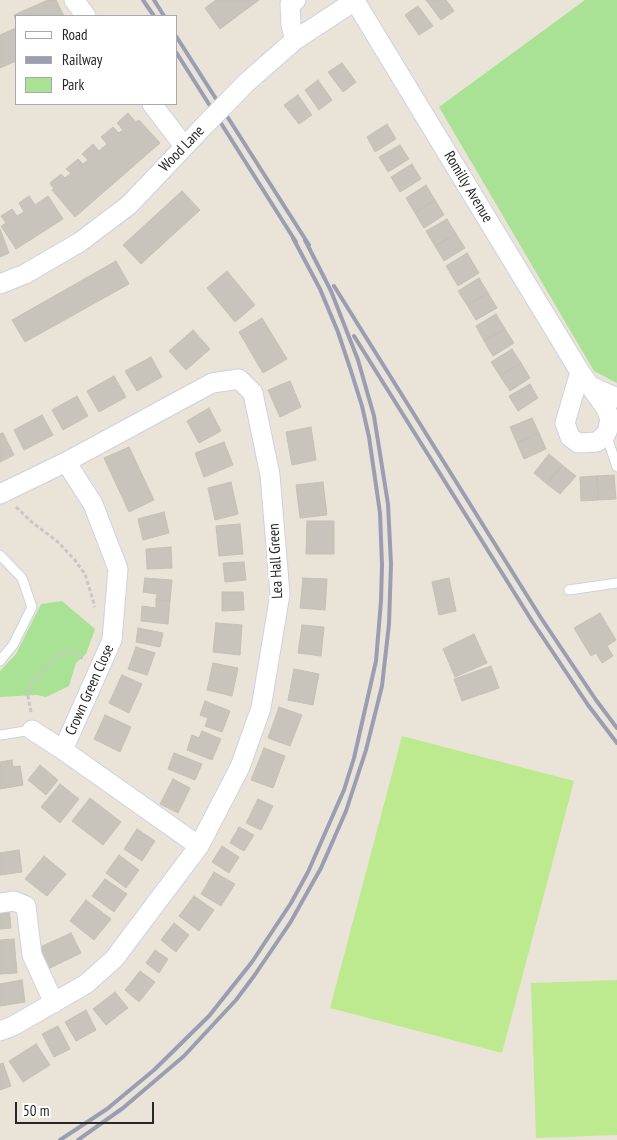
<!DOCTYPE html>
<html>
<head>
<meta charset="utf-8">
<style>
	body { margin:0 }
	#map { position:relative; width:617px; height:1140px; overflow:hidden; background:#eae4d8; font-family:"PT Sans Narrow",sans-serif }
	canvas { display:block }
	.legend { position:absolute; left:15px; top:15px; width:162px; height:90px; box-sizing:border-box; background:#fff; border:1px solid #a9a9a9; margin:0; padding:6px 9px; list-style:none; font-size:15px; color:#272727 }
	.legend li { display:flex; align-items:center; gap:10px; height:25px }
	.legend b { width:25px; border:1px solid #a9a9a9 }
	.scale { position:absolute; left:15px; top:1102px; width:139px; height:22px; box-sizing:border-box; border:2px solid #272727; border-top:0; padding-left:6px; font-size:15px; line-height:18px; white-space:nowrap; color:#272727; -webkit-text-stroke:4px #fff; paint-order:stroke }
</style>
</head>
<body>
<div id="map">
<canvas width="617" height="1140"></canvas>
<ul class="legend">
<li><b style="height:6px;background:#fff"></b>Road</li>
<li><b style="height:6px;background:#9b9db2"></b>Railway</li>
<li><b style="height:14px;background:#a9e294"></b>Park</li>
</ul>
<div class="scale">50 m</div>
</div>
<script>
const g = document.querySelector('canvas').getContext('2d');
g.lineJoin = 'round';
function fillPath(path, color) { g.fillStyle = color; g.fill(path, 'evenodd'); }
const shape = rows => new Path2D(rows.map(r => 'M' + r).join(''));
function trace(path, color, width, dash) { g.strokeStyle = color; g.lineWidth = width; g.lineCap = dash ? 'butt' : 'round'; g.setLineDash(dash || []); g.stroke(path); }
function write(font, color, halo, rows, align = 'center') {
  g.font = font + ' "PT Sans Narrow",sans-serif'; g.lineWidth = 5; g.setLineDash([]); g.textBaseline = 'middle'; g.strokeStyle = halo; g.fillStyle = color; for (const [text, x, y, turn = 0] of rows) {
    g.save(); g.translate(x, y); g.rotate((+turn || 0) * Math.PI / 180); g.textAlign = isNaN(turn) ? turn : align; if (halo) g.strokeText(text, 0, 0); g.fillText(text, 0, 0); g.restore();
  }
}
fillPath(shape([
	[585,0,617,0,617,383,594,371,439,107],
	[62,601,95,629,86,654,76,663,69,686,46,697,37,695,0,697,0,671,16,654,41,604]
]), '#a9e294');
fillPath(shape([
	[402,736,574,781,502,1053,330,1008],
	[617,980,617,1135,536,1138,531,983]
]), '#bde98f');
const building = shape([
	[48,0,56,0,64,16,16,16,16,21,14,15,48,0],
	[216,0,259,0,220,29,205,8,216,0],
	[426,0,446,0,454,11,441,20,426,0],
	[418,6,433,26,419,35,405,15,418,6],
	[16,28,16,61,0,68,0,35,16,28],
	[342,63,356,82,343,92,328,72,342,63],
	[318,80,332,100,319,110,305,90,318,80],
	[298,95,312,115,299,124,284,105,298,95],
	[128,113,136,122,139,120,160,143,75,217,52,190,54,189,50,183,61,174,65,178,71,173,66,169,78,159,83,164,88,160,82,154,93,144,99,151,107,144,101,137,113,127,119,133,123,130,117,123,128,113],
	[387,124,396,139,375,152,367,137,387,124],
	[400,145,409,159,388,172,379,157,400,145],
	[412,164,421,179,400,192,391,177,412,164],
	[426,185,435,200,415,213,406,198,426,185],
	[182,191,200,210,141,264,123,245,182,191],
	[29,196,35,205,48,196,63,219,16,249,1,226,6,223,1,216,12,209,17,216,24,212,19,203,29,196],
	[435,200,444,215,424,228,415,213,435,200],
	[447,219,456,234,435,246,426,231,447,219],
	[0,229,9,253,0,257,0,229],
	[456,234,465,248,444,261,435,246,456,234],
	[467,253,479,273,458,286,446,266,467,253],
	[116,261,129,284,25,342,12,320,116,261],
	[227,271,255,305,235,322,207,288,227,271],
	[479,278,488,293,467,305,458,291,479,278],
	[488,293,497,308,476,320,467,305,488,293],
	[496,314,505,329,484,341,476,326,496,314],
	[262,318,287,359,263,373,239,332,262,318],
	[505,329,514,343,493,356,484,341,505,329],
	[193,330,210,349,186,370,169,351,193,330],
	[512,349,521,363,500,376,491,362,512,349],
	[151,357,162,377,137,391,125,371,151,357],
	[521,363,530,378,510,391,500,376,521,363],
	[114,376,126,397,99,412,87,391,114,376],
	[290,381,301,407,280,417,268,390,290,381],
	[530,384,538,398,518,411,509,396,530,384],
	[77,396,88,416,63,430,52,410,77,396],
	[209,408,221,431,199,443,187,421,209,408],
	[42,415,53,435,24,450,14,430,42,415],
	[532,418,539,433,517,443,510,427,532,418],
	[311,427,316,460,292,465,286,432,311,427],
	[3,433,14,455,0,462,0,434,3,433],
	[539,433,546,449,524,459,517,443,539,433],
	[224,442,233,465,204,477,195,453,224,442],
	[129,447,154,500,129,512,104,458,129,447],
	[549,454,562,465,547,484,534,473,549,454],
	[562,465,576,476,560,494,547,484,562,465],
	[614,475,616,499,598,500,597,476,614,475],
	[597,476,598,500,581,501,580,477,597,476],
	[231,482,238,514,215,520,208,488,231,482],
	[323,482,327,515,300,518,296,485,323,482],
	[164,512,169,533,143,540,138,519,164,512],
	[307,521,334,521,334,554,306,554,307,521],
	[240,524,243,554,219,556,216,526,240,524],
	[171,547,172,568,147,569,146,549,171,547],
	[244,562,246,580,225,582,223,563,244,562],
	[145,578,172,580,170,601,156,600,157,594,143,592,145,578],
	[303,578,327,579,325,610,300,608,303,578],
	[449,578,456,611,439,615,432,582,449,578],
	[222,592,243,592,244,610,222,611,222,592],
	[156,600,170,601,168,624,141,621,142,606,156,608,156,600],
	[600,613,616,640,607,646,613,656,602,663,596,653,591,656,574,628,600,613],
	[216,623,242,625,240,655,213,652,216,623],
	[302,625,324,627,321,656,298,653,302,625],
	[138,628,163,633,160,647,136,642,138,628],
	[474,634,487,663,455,677,443,649,474,634],
	[136,647,155,653,147,675,128,669,136,647],
	[213,663,238,668,232,696,207,690,213,663],
	[491,666,499,688,462,701,454,679,491,666],
	[294,669,319,674,313,705,288,700,294,669],
	[122,675,142,684,129,713,109,703,122,675],
	[205,701,230,711,222,732,205,726,208,718,200,715,205,701],
	[279,707,302,715,290,746,268,738,279,707],
	[105,715,131,727,120,752,94,739,105,715],
	[202,731,221,739,212,760,187,750,192,735,199,738,202,731],
	[264,748,285,756,273,788,251,780,264,748],
	[174,753,202,764,195,780,168,769,174,753],
	[12,760,13,767,20,766,23,785,0,789,0,762,12,760],
	[40,765,58,780,46,795,28,780,40,765],
	[173,779,190,788,178,813,160,804,173,779],
	[60,784,79,799,60,823,41,807,60,784],
	[90,798,121,822,103,845,72,821,90,798],
	[258,799,273,806,261,830,246,823,258,799],
	[239,827,254,835,244,851,230,843,239,827],
	[137,829,155,841,142,861,124,849,137,829],
	[222,846,239,857,229,873,212,862,222,846],
	[19,850,22,872,0,875,0,853,19,850],
	[119,855,139,870,126,888,106,873,119,855],
	[44,856,66,874,47,896,25,879,44,856],
	[214,872,235,884,221,906,201,894,214,872],
	[105,879,127,894,114,912,92,896,105,879],
	[194,896,214,910,199,931,179,916,194,896],
	[86,900,111,919,94,940,70,921,86,900],
	[9,907,11,928,0,929,0,908,9,907],
	[174,923,189,935,176,952,161,940,174,923],
	[71,933,81,953,48,969,38,948,71,933],
	[14,939,17,973,0,974,0,940,14,939],
	[155,950,168,959,159,973,146,963,155,950],
	[140,971,155,982,139,1002,125,990,140,971],
	[22,980,25,1002,0,1006,0,984,22,980],
	[115,992,128,1008,106,1025,93,1009,115,992],
	[86,1010,96,1030,76,1041,65,1022,86,1010],
	[58,1026,70,1049,54,1057,42,1034,58,1026],
	[36,1044,50,1065,23,1082,9,1061,36,1044],
	[3,1063,11,1086,0,1090,0,1064,3,1063]
]);
fillPath(building, '#c8c3bb');
trace(building, '#c5c0b2', 1);
const service = shape([
	[606,434,617,467],
	[0,555,22,578,32,607,13,645,0,661],
	[569,590,617,583],
	[0,735,32,730]
]);
const minor = shape([
	[74,0,86,16],
	[355,1,580,372,605,407,610,418,608,429,606,434,597,442,578,443,570,437,565,423,580,372],
	[295,40,291,25,290,4,296,0],
	[246,83,295,40,356,0],
	[152,104,184,146],
	[0,284,25,274,80,242,129,205,204,126],
	[590,386,617,398],
	[0,494,66,462,212,383,239,379,253,393,270,475,280,594,261,708,240,767,199,846,114,959,86,984,13,1026,0,1031],
	[32,730,63,750,199,846],
	[63,750,112,640,118,569,93,504,66,462],
	[0,903,14,901,26,906,32,955,54,1003]
]);
trace(service, '#ced0e1', 11);
trace(minor, '#ced0e1', 21);
trace(shape([
	[16,507,33,523,58,542,74,559,85,574,95,607],
	[31,712,28,696,30,686,55,657,67,652,74,653,85,660]
]), '#c7c7c7', 3, [4, 2.5]);
trace(service, '#fff', 9);
trace(minor, '#fff', 19);
trace(shape([
	[143,0,154,16],
	[154,0,164,16],
	[176,36,309,245],
	[176,52,296,242],
	[334,286,541,618,596,700,617,728],
	[354,336,532,621,588,705,617,743],
	[60,1140,107,1109,154,1070,209,1016,252,962,291,903,308,872,344,790,354,758,376,661,381,601,382,565,380,513,369,437,362,406,351,371,338,332,320,289,293,238],
	[78,1140,123,1108,184,1056,236,1000,254,976,290,923,321,868,346,811,366,750,382,686,389,624,391,564,388,504,374,416,358,360,331,291,305,240]
]), '#9b9db2', 4);
const minorBridge = shape([
	[204,126,246,83]
]);
trace(minorBridge, '#ced0e1', 21, []);
trace(minorBridge, '#fff', 19);
write('15px', '#272727', '#fff', [
	["Wood Lane",182,149,-46],
	["Romilly Avenue",468,187,59],
	["Lea Hall Green",276,561,-93],
	["Crown Green Close",90,690,-66]
]);
</script>
</body>
</html>
